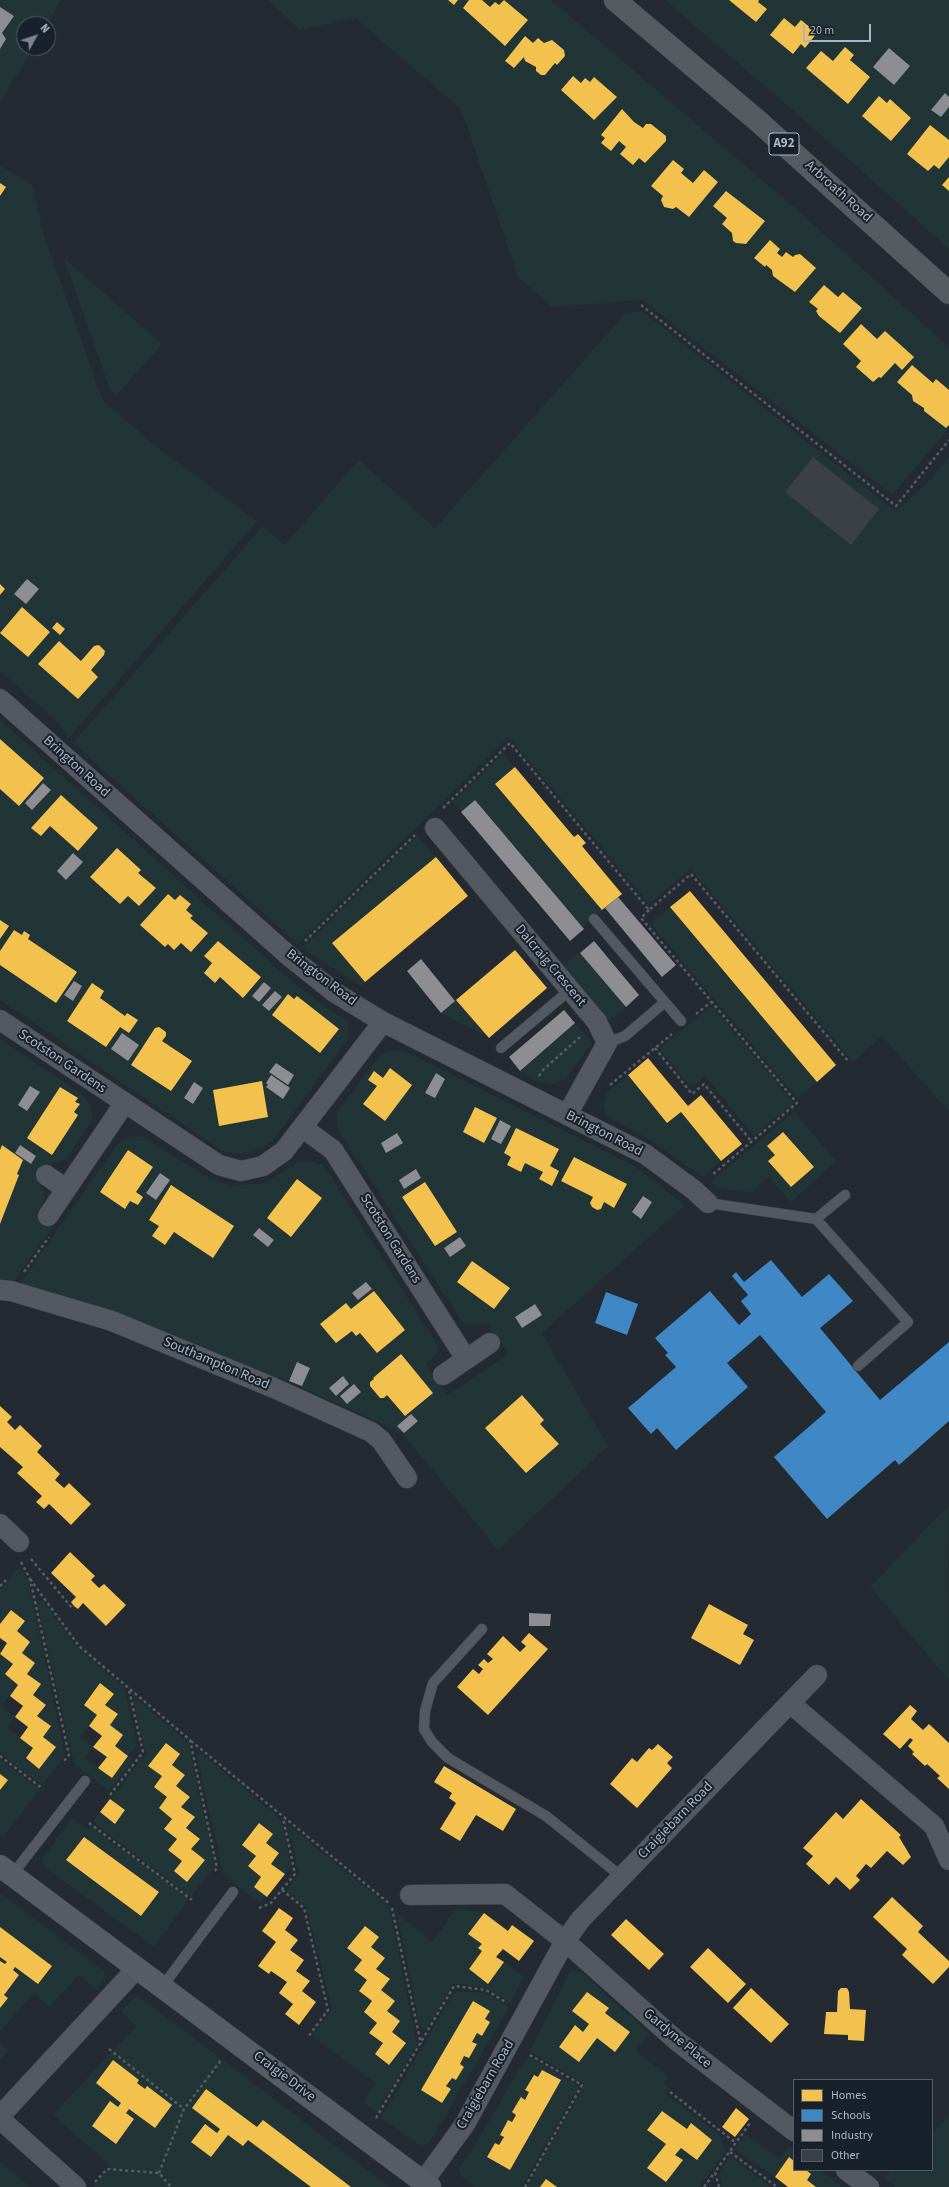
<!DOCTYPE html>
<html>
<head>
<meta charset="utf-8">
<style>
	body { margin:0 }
	#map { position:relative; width:949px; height:2187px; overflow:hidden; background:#242a31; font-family:"Source Sans 3",sans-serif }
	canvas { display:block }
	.legend { position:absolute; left:793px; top:2079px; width:140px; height:92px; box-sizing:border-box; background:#18212b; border:1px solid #535d68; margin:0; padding:5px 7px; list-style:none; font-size:12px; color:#acb6c4 }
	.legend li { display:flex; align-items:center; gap:8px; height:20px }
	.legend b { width:20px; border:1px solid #535d68 }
	.north { position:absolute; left:16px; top:16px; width:40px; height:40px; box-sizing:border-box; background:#18212b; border:1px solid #535d68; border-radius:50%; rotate:50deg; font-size:11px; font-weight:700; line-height:16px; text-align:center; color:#acb6c4 }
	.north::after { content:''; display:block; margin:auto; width:14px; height:18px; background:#7c8591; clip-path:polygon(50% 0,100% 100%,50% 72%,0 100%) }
	.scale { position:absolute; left:803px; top:24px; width:68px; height:18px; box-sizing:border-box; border:2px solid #acb6c4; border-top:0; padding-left:5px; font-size:12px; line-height:14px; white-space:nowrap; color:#acb6c4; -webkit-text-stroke:3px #18212b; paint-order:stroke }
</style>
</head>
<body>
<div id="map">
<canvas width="949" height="2187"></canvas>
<ul class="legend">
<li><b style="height:11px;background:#f2c14e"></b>Homes</li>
<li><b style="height:11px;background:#3f88c5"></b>Schools</li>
<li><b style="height:11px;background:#8d8d92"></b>Industry</li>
<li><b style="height:11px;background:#3b4046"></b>Other</li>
</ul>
<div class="north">N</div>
<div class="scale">20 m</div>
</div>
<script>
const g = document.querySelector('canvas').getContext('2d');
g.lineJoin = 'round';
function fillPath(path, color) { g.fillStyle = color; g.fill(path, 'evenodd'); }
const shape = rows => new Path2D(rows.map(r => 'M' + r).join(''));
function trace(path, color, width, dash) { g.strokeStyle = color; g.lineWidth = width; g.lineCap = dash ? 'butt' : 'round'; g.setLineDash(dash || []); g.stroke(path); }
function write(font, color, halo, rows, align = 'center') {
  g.font = font + ' "Source Sans 3",sans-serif'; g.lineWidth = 4; g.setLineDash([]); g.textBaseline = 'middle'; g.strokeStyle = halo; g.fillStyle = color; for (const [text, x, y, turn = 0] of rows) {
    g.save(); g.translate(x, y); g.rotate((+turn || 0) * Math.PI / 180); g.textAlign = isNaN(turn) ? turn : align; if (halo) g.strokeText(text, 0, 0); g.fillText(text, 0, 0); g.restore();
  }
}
fillPath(shape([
	[0,0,61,0,47,24,24,24,24,48,33,48,0,103],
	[268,0,551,0,795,208,949,347,949,428,892,495,642,300,552,307,518,277,461,109,355,18,300,30],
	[665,0,949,0,949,249,827,140],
	[0,165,32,185,44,235,103,401,158,448,257,521,68,739,59,723,0,671],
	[64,258,162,344,117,395,110,390],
	[642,311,896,512,932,478,949,456,949,1112,882,1036,853,1062,691,869,649,904,509,737,298,944,73,743,263,526,284,545,359,460,435,528,625,314],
	[0,720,296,985,349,1023,348,1039,275,1138,261,1149,244,1154,224,1152,0,1000],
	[503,753,515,767,496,784,602,910,582,927,475,800,461,812,453,802],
	[417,836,436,857,332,943,365,982,361,986,302,948],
	[670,907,817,1082,797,1098,651,924],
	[579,952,626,1007,609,1021,563,966],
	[456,1000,489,1038,441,1013],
	[712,1006,794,1103,754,1136,705,1076,695,1085,688,1084,659,1049],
	[575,1023,592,1043,566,1079,552,1084,536,1081,520,1071],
	[0,1039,82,1094,91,1106,92,1120,66,1160,54,1162,39,1184,44,1191,44,1202,36,1212,55,1225,13,1282,0,1280],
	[392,1050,404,1051,636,1167,685,1205,542,1333,608,1446,498,1550,403,1434,279,1377,277,1380,19,1285,118,1143,130,1137,143,1137,209,1178,231,1186,265,1183,297,1162,310,1161,324,1165,438,1346,437,1354,426,1364,448,1395,508,1354,488,1325,464,1325,338,1130,336,1113,381,1054],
	[628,1075,667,1123,681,1112,721,1161,703,1177,650,1140,607,1116,603,1104,608,1091],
	[794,1112,836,1161,791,1202,769,1177,752,1192,721,1189,710,1182],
	[949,1505,948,1562,949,1680,870,1587],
	[20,1566,28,1580,65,1755,42,1785,0,1753,0,1654,13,1664,5,1675,18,1685,1,1706,15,1717,7,1727,33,1748,26,1758,39,1769,56,1747,43,1737,51,1726,37,1716,46,1705,33,1695,40,1684,27,1674,35,1663,22,1653,30,1642,17,1631,25,1621,0,1624,0,1590],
	[42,1600,77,1647,125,1689,137,1745,128,1756,133,1760,110,1791,74,1764,37,1602],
	[100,1683,114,1693,105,1705,118,1714,110,1725,123,1735,115,1746,128,1756,112,1778,85,1758,93,1747,81,1737,97,1715,84,1704],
	[136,1699,188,1742,215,1866,191,1897,93,1822,100,1812,115,1823,125,1810,110,1799,146,1754,133,1702],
	[166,1743,172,1765,185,1775,176,1786,189,1797,181,1807,194,1817,186,1828,200,1839,191,1849,204,1860,187,1882,174,1871,182,1861,168,1851,177,1839,164,1829,172,1819,159,1808,167,1797,162,1776,148,1766],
	[200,1752,281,1819,291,1866,285,1874,271,1864,279,1853,266,1843,273,1833,259,1823,242,1845,256,1856,248,1866,261,1877,254,1887,267,1897,259,1903,223,1874,197,1756],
	[0,1759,40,1789,4,1836,0,1833,0,1790,7,1780,0,1774],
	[72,1818,88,1830,91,1827,189,1899,154,1947,46,1868,42,1859],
	[84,1837,158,1892,142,1915,67,1861],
	[288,1825,389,1906,417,2044,377,2113,363,2102,375,2083,312,2036,332,2009,306,1907,286,1891,299,1874],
	[365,1926,379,1937,371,1947,384,1958,376,1969,390,1979,381,1990,394,2001,387,2011,400,2021,392,2032,389,2065,375,2054,383,2043,369,2033,377,2023,364,2012,372,2001,359,1991,367,1980,354,1970,362,1960],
	[0,1893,104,1971,106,1979,97,1990,79,1975,49,2007,34,1993,0,2032],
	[456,1909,484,1913,468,1934,482,1944,479,1948,482,1951,469,1969,487,1984,504,1962,523,1976,511,2003,487,1988,453,1984,426,2030,420,2026,397,1913,432,1942],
	[571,1970,582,1973,649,2033,636,2051,669,2076,663,2083,670,2089,666,2094,719,2134,726,2152,699,2187,527,2187,585,2084,529,2051],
	[455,1991,485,1993,509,2007,430,2142,421,2146,381,2118],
	[473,2001,490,2011,485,2019,489,2022,482,2036,477,2033,472,2042,477,2044,464,2056,460,2064,464,2067,456,2080,452,2078,446,2086,451,2089,442,2103,421,2090],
	[133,1998,141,1998,390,2187,93,2187,111,2166,53,2115,136,2026,121,2011],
	[0,2043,8,2051,0,2060],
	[527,2056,579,2086,522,2187,475,2187,460,2175,459,2168,472,2150],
	[542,2070,560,2080,510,2170,487,2157,495,2143,499,2145,504,2137,500,2135,508,2120,512,2122,521,2098,525,2100,529,2092,525,2089,533,2075,538,2077],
	[949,2117,949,2187,895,2187,884,2178,892,2170,932,2170,932,2132],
	[746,2134,779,2159,789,2146,794,2150,794,2161,789,2157,775,2177,735,2149],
	[730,2156,771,2187,722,2187,719,2172],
	[0,2161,30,2187,0,2187],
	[806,2170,819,2170,842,2187,816,2187,807,2180,811,2174]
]), '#213436');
fillPath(shape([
	[448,0,458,0,454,5],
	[469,0,482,0,490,7,495,2,499,5,504,0,528,20,505,46,463,8],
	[729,0,759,0,758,2,767,9,756,22],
	[784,18,795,27,801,20,817,33,805,48,801,44,793,54,770,35],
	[525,36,533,43,538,38,544,43,552,40,564,50,565,56,557,65,555,63,545,75,541,75,536,71,536,67,525,61,524,57,514,68,505,61],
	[845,47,854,55,850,60,870,77,848,104,806,68,821,51,833,61],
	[573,76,581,83,585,78,590,82,594,77,617,97,594,120,561,90],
	[879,96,887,103,890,99,911,118,891,141,862,116],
	[622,109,634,122,643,128,646,124,651,124,666,136,666,141,645,163,639,158,633,165,620,154,626,147,619,141,611,151,601,143,605,138,601,135],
	[930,125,949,140,949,157,939,169,934,165,928,171,907,154],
	[673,160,684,169,681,173,693,183,704,170,718,182,689,217,676,207,673,209,664,207,661,200,663,196,651,186],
	[949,177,949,191,942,185],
	[0,183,6,187,0,196],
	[726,191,765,221,746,244,736,243,733,241,732,233,722,224,727,218,713,206],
	[770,240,780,249,777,253,782,257,786,252,793,257,795,255,800,254,816,268,795,292,773,276,772,270,766,265,765,267,754,258],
	[824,285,838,297,843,292,862,308,840,333,819,316,816,311,818,309,809,302],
	[861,324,877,339,885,331,914,357,902,370,895,363,881,378,879,377,873,382,856,367,861,361,843,344],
	[912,365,933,383,936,379,949,390,949,425,946,428,924,411,924,408,913,401,912,395,897,382],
	[0,584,5,589,0,595],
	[22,607,50,632,28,657,0,633],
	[57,622,65,629,60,635,52,628],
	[59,641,81,661,94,646,99,645,105,651,104,655,91,670,98,677,78,699,38,664],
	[0,739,44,778,19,806,0,789],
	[515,767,574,837,578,834,586,843,582,846,622,894,602,910,495,784],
	[61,795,98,828,78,851,50,826,41,836,31,828],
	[117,848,141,870,138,873,156,888,139,906,128,896,120,904,90,877],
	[436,857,468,896,365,982,332,943],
	[690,891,836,1065,817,1082,670,907],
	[168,894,175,900,180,895,191,904,186,910,193,916,190,918,208,933,191,952,181,943,174,950,168,944,165,947,140,925],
	[0,920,9,926,0,939],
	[14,930,22,935,24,931,30,935,28,939,77,972,56,1003,0,965,0,951],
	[218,941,261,977,243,998,220,977,215,983,204,973,212,963,204,956],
	[515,950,547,988,489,1038,456,1000],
	[92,983,104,991,100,998,125,1016,127,1013,138,1020,129,1033,120,1027,106,1047,67,1021],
	[288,994,294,999,297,996,339,1029,320,1053,272,1015],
	[159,1027,166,1032,166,1036,162,1041,192,1061,171,1091,131,1065,155,1028],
	[648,1058,688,1106,701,1095,742,1144,721,1161,681,1112,667,1123,628,1075],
	[390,1068,412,1085,385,1121,363,1104,377,1086,368,1080,374,1071,383,1078],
	[262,1081,268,1117,219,1126,213,1090],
	[60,1087,78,1098,75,1102,80,1104,74,1112,78,1115,52,1155,27,1138],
	[475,1107,497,1118,484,1143,463,1132],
	[516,1128,559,1149,550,1166,559,1171,552,1186,539,1179,543,1172,525,1163,521,1172,507,1165,511,1157,504,1153],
	[783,1132,814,1167,791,1187,768,1161,775,1155,767,1146],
	[2,1145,23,1160,17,1174,19,1175,0,1224,0,1150],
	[128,1150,153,1167,136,1192,143,1197,138,1205,130,1201,125,1209,100,1192],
	[574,1157,627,1184,614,1208,604,1202,601,1209,597,1210,592,1207,590,1203,593,1197,561,1181],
	[297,1179,322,1198,291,1237,267,1218],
	[425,1182,457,1232,435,1246,402,1197],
	[171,1185,234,1226,213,1258,174,1232,165,1245,152,1236,159,1226,149,1220],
	[472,1261,510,1288,494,1309,457,1282],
	[374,1291,405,1330,377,1353,360,1333,356,1336,352,1331,336,1343,320,1324,346,1303,351,1309],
	[401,1354,433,1393,405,1416,387,1395,384,1398,380,1398,370,1386,370,1382,374,1379,373,1378],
	[522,1395,544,1420,540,1424,559,1444,526,1473,485,1428],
	[0,1406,12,1417,7,1422,15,1430,20,1425,42,1446,37,1452,60,1474,55,1480,64,1488,69,1483,91,1504,71,1525,49,1504,44,1509,36,1502,42,1496,17,1473,23,1467,0,1447],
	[70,1552,95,1576,91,1580,99,1588,104,1584,126,1605,106,1626,83,1603,78,1609,74,1606,71,1602,76,1597,51,1573],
	[709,1604,748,1625,743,1634,754,1640,740,1665,691,1638],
	[11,1610,25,1621,17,1631,30,1642,22,1653,35,1663,27,1674,41,1684,33,1695,46,1705,37,1716,51,1726,43,1737,56,1747,39,1769,26,1758,33,1748,20,1738,28,1727,15,1717,23,1706,10,1696,18,1685,5,1674,13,1664,0,1654,7,1643,0,1638,0,1624],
	[529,1633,548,1649,488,1715,457,1687,473,1669,479,1674,483,1669,478,1665,484,1659,488,1663,493,1659,487,1654,503,1636,520,1652,526,1646,521,1642],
	[100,1683,114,1694,105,1705,118,1714,110,1725,123,1735,115,1746,128,1756,112,1778,98,1768,107,1757,93,1747,102,1736,89,1726,97,1715,84,1705],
	[910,1705,917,1711,911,1719,923,1730,929,1724,949,1743,949,1789,937,1778,940,1776,927,1764,925,1766,912,1754,914,1752,908,1746,913,1740,910,1738,900,1749,883,1734],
	[166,1743,180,1754,172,1765,185,1775,176,1786,190,1797,181,1807,195,1817,186,1828,200,1839,191,1849,205,1860,187,1882,174,1871,182,1861,168,1850,177,1839,164,1829,172,1819,159,1808,167,1797,154,1787,162,1776,148,1766],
	[658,1744,673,1757,667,1763,672,1768,637,1808,610,1784,632,1758,637,1762,649,1748,652,1750],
	[444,1766,516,1809,503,1831,476,1815,460,1841,440,1829,456,1803,449,1798,452,1793,434,1782],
	[0,1774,8,1780,0,1790],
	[110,1799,125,1810,115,1824,100,1812],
	[861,1799,901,1835,899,1837,911,1857,903,1865,887,1851,871,1868,866,1864,856,1876,860,1880,850,1890,836,1877,829,1885,806,1864,813,1856,803,1848,836,1812,843,1819],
	[259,1823,273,1834,266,1843,279,1853,271,1864,285,1874,267,1897,254,1887,261,1877,248,1866,256,1856,242,1845],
	[84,1837,159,1892,141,1916,66,1860],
	[892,1897,923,1926,918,1932,949,1961,949,1967,933,1984,902,1955,907,1949,873,1917],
	[279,1908,293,1918,285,1930,298,1940,290,1950,304,1960,296,1971,310,1981,302,1991,316,2002,299,2025,285,2014,293,2004,279,1993,287,1982,271,1971,269,1974,258,1966,276,1942,262,1931],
	[484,1913,508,1931,512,1925,534,1941,519,1961,503,1949,496,1957,504,1962,488,1984,469,1969,482,1951,478,1948,482,1944,468,1934],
	[626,1919,664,1954,649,1970,611,1935],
	[365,1926,379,1937,371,1947,385,1958,376,1969,390,1979,381,1990,395,2001,387,2011,400,2021,392,2032,406,2043,389,2065,375,2054,383,2043,369,2033,377,2023,364,2012,372,2001,359,1991,367,1980,354,1970,362,1960,347,1948],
	[0,1927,52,1966,38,1984,15,1967,13,1970,19,1975,4,1995,8,1998,0,2008,0,1961,5,1964,7,1962,0,1957],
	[708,1948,746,1984,728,2003,690,1967],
	[751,1988,789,2024,771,2043,733,2008],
	[841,1988,847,1988,849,1992,850,2009,866,2010,864,2041,848,2040,848,2035,824,2034,826,2012,837,2012,838,1991],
	[587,1992,609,2008,605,2013,630,2032,615,2052,597,2038,579,2062,559,2047,575,2025,583,2032,589,2024,572,2011],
	[473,2001,490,2011,485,2019,490,2022,482,2036,477,2033,472,2042,477,2044,469,2058,464,2056,460,2064,464,2067,456,2080,452,2078,446,2086,451,2089,442,2103,421,2090],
	[113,2060,139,2080,137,2083,145,2089,147,2086,172,2105,155,2128,129,2109,126,2113,134,2119,116,2144,92,2126,110,2101,118,2107,121,2103,96,2083],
	[542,2070,561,2080,510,2170,487,2157,495,2143,499,2145,504,2137,500,2135,508,2120,512,2122,516,2115,512,2112,521,2097,525,2100,529,2092,525,2090,534,2075,538,2077],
	[206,2089,257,2127,263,2120,351,2187,311,2187,248,2140,243,2146,228,2135,211,2157,191,2142,205,2124,217,2133,220,2129,192,2108],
	[736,2108,749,2119,735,2137,722,2127],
	[662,2111,687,2129,691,2123,712,2140,697,2160,681,2148,675,2155,683,2160,666,2182,647,2168,666,2144,647,2130],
	[789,2157,794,2161,794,2170,806,2170,811,2174,807,2180,816,2187,788,2187,775,2177],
	[546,2179,557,2187,540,2187]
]), '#f2c14e');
fillPath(shape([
	[771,1260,802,1297,829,1274,853,1301,820,1328,880,1400,949,1342,949,1421,899,1465,895,1460,827,1519,774,1457,826,1412,760,1335,727,1363,748,1387,676,1450,657,1428,651,1434,628,1408,676,1367,665,1355,668,1353,655,1338,710,1291,739,1325,751,1314,741,1301,748,1295,732,1276,736,1272,744,1282],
	[606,1292,638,1304,627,1335,595,1323]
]), '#3f88c5');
fillPath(shape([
	[0,7,14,16,2,33,6,39,0,49],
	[889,48,910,66,894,85,873,67],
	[945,93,949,97,949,107,941,117,931,110],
	[27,579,39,589,26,604,14,594],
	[43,783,51,790,32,810,25,803],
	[475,800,584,929,570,941,461,812],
	[73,853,83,862,66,880,57,871],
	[618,897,676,965,662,977,605,908],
	[594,941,639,995,626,1007,580,953],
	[421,959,455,1001,441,1013,407,971],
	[74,981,82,986,73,1001,64,995],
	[264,982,271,988,259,1002,252,996],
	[275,991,282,997,269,1011,262,1005],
	[564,1010,575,1023,520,1071,509,1057],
	[122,1033,139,1045,128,1061,111,1049],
	[276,1063,294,1075,288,1085,269,1072],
	[436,1073,445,1079,435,1098,425,1093],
	[271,1075,290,1088,283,1099,266,1087,268,1085,266,1083],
	[194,1082,203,1088,193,1104,184,1098],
	[30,1086,40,1092,27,1111,18,1105],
	[500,1120,511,1126,501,1144,491,1139],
	[397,1133,403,1143,386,1153,381,1143],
	[20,1145,36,1156,31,1164,15,1153],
	[416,1169,421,1178,404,1189,399,1180],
	[160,1173,170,1180,156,1200,146,1193],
	[643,1196,652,1202,641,1219,632,1212],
	[259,1228,274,1240,268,1247,253,1235],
	[460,1237,466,1246,450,1257,444,1248],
	[366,1282,372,1289,358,1300,352,1293],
	[535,1304,542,1315,522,1328,515,1317],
	[297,1362,310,1368,302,1386,289,1381],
	[343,1376,349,1384,336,1396,329,1388],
	[354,1384,361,1392,347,1404,340,1396],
	[411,1414,418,1421,404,1433,397,1426],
	[529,1613,551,1614,550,1626,529,1626]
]), '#8d8d92');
fillPath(shape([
	[813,457,879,509,851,545,785,492]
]), '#3b4046');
const lane = shape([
	[594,919,681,1021],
	[607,1043,625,1036,665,1002],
	[501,1048,570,990],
	[708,1203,816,1219,845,1195],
	[816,1219,908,1322,858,1366],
	[482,1629,433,1683,425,1711,424,1729,432,1742,448,1758,546,1816,622,1877],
	[12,1875,85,1781],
	[162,1987,233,1892]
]);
const street = shape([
	[0,699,289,956,334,992,383,1022,645,1154,694,1190,708,1203],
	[435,828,597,1022,607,1043,567,1115],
	[0,1020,219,1165,241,1171,263,1166,284,1151,383,1022],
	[303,1128,333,1150,466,1359],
	[46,1175,66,1189],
	[48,1216,124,1104],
	[0,1290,11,1291,112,1321,274,1388,371,1432,381,1440,407,1478],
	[443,1375,490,1343],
	[0,1524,19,1542],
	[790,1703,934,1826,949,1860],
	[410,1895,505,1894,565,1941,677,2041,794,2131],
	[0,2116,137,1968],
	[0,2119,76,2187],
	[846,2170,869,2187],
	[423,2182,465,2124,565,1941,581,1919,817,1675]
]);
const secondary = shape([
	[0,1866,430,2187]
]);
const primary = shape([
	[615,0,759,122,949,293]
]);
trace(lane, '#40444a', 11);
trace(street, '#40444a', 21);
trace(secondary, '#40444a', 23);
trace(primary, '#41464e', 23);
trace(shape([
	[641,305,896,506,949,440],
	[443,808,510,743,649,910,691,874,848,1061],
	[649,910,641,918,797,1103,711,1176],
	[305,941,415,835],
	[696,1014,711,1002],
	[655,1048,692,1094,704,1084,752,1142],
	[539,1076,544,1069,580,1037],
	[610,1085,672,1034],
	[24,1272,49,1237],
	[31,1559,72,1608,74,1606],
	[21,1562,30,1579,69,1755,64,1761],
	[30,1579,79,1646,190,1740,217,1868,214,1872],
	[0,1586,6,1580],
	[191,1741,390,1904],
	[0,1756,43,1789],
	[110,1795,143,1752,129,1690],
	[89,1823,192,1900],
	[282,1890,304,1908,328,2010,308,2037],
	[259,1908,271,1903,295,1874,283,1818],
	[392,1908,421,2044],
	[109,2049,184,2109],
	[670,2092,736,2143],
	[376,2118,454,1986,486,1990,507,2003],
	[730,2152,777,2187],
	[159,2173,184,2109,222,2059],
	[95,2182,107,2169,159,2173,171,2187],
	[525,2187,582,2085,528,2054],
	[704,2187,715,2172],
	[719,2187,715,2172,750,2123]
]), '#565d63', 2.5, [3, 3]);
trace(lane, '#545860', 10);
trace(street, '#545860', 20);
trace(secondary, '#575d65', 22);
trace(primary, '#565b62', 22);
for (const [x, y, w] of [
	[784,144,30]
]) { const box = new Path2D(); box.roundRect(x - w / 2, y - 11, w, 22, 3); g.fillStyle = '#18212b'; g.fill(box); trace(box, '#acb6c4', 1); }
write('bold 13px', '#acb6c4', null, [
	["A92",784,144]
]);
write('14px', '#acb6c4', '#18212b', [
	["Arbroath Road",838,192,42],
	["Brington Road",76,767,42],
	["Dalcraig Crescent",550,966,50],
	["Brington Road",321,978,37],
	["Scotston Gardens",62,1062,34],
	["Brington Road",604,1134,27],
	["Scotston Gardens",390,1239,58],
	["Southampton Road",216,1364,23],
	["Craigiebarn Road",676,1821,-46],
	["Gardyne Place",677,2039,40],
	["Craigie Drive",284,2077,37],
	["Craigiebarn Road",486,2085,-60]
]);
</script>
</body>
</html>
